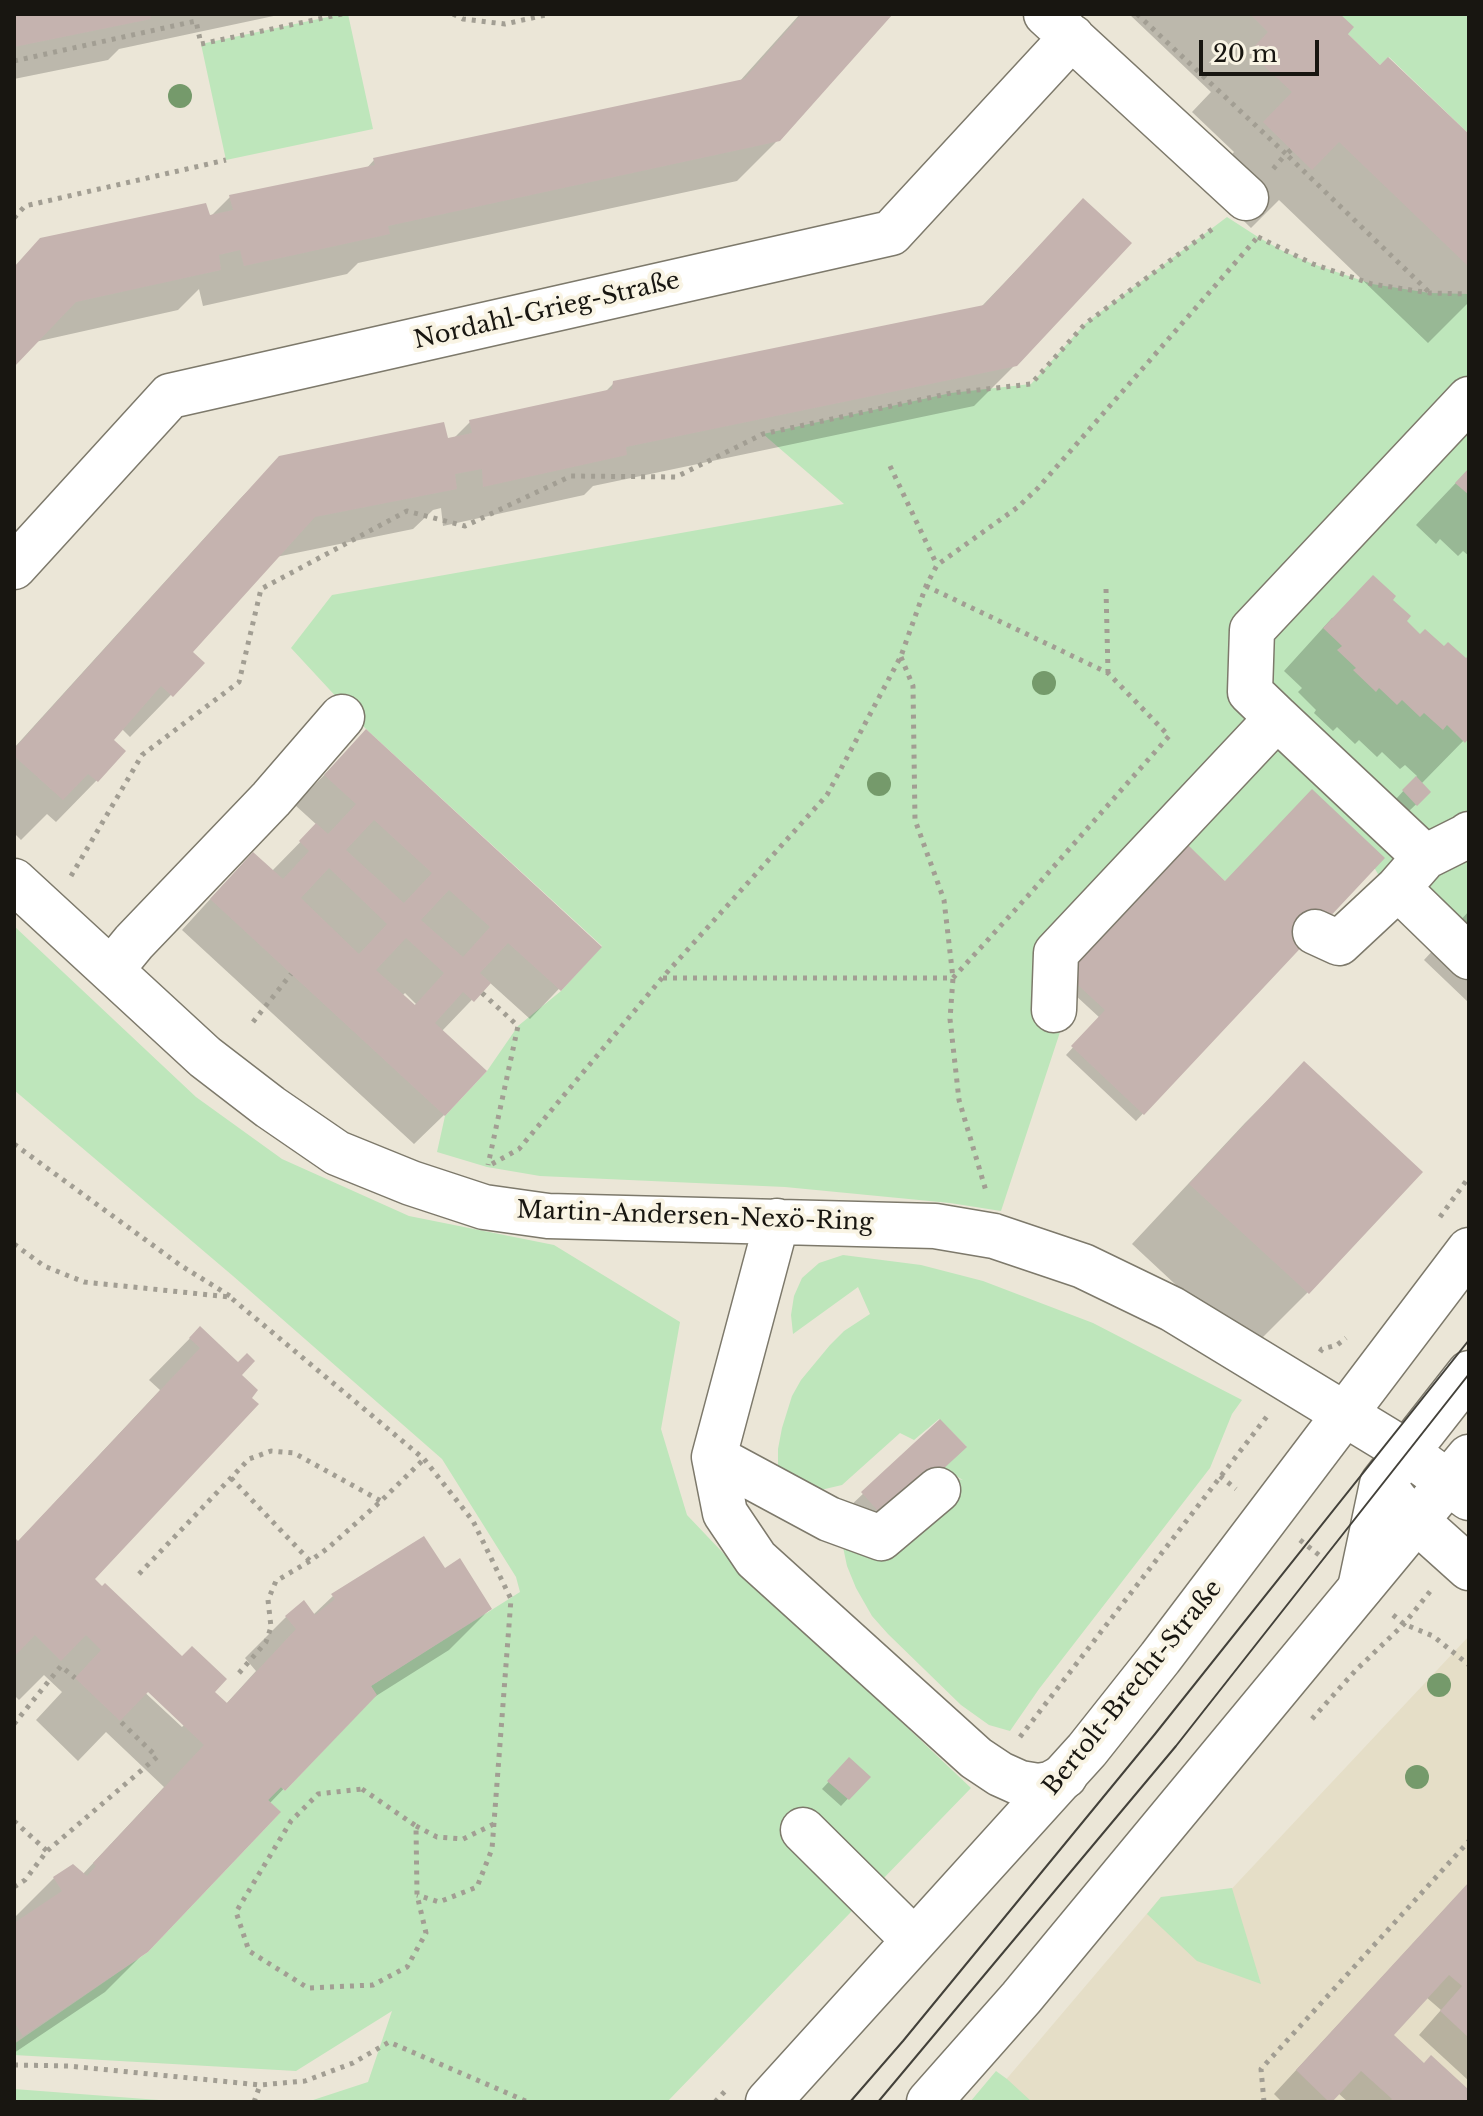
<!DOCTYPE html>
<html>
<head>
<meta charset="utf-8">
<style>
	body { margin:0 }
	#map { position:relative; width:1483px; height:2116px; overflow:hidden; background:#ebe6d7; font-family:"Libre Baskerville",serif }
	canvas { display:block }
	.frame { position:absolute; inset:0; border:16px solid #181611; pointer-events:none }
	.scale { position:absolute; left:1199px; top:40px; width:120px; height:36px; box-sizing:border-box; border:4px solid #181611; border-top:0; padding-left:10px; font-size:24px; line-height:28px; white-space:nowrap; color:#181611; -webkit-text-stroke:6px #f9f4e4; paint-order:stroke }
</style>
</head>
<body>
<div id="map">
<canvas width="1483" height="2116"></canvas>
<div class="frame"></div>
<div class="scale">20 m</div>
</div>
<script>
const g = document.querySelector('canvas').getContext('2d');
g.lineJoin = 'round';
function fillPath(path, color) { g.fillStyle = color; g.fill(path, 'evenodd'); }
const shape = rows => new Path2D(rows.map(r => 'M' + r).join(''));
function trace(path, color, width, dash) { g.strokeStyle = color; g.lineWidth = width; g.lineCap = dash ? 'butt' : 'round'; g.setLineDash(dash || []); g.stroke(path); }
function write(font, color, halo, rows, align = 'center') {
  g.font = font + ' "Libre Baskerville",serif'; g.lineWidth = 8; g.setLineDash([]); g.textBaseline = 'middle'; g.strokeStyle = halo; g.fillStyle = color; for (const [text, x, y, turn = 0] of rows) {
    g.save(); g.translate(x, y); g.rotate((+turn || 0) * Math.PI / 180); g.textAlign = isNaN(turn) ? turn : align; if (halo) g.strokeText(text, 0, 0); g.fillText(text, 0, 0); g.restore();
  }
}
fillPath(shape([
	[1469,1636,1469,2102,987,2102,1161,1897,1194,1929]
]), '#e5dec7');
fillPath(shape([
	[342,14,348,14,373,129,226,160,201,44],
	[1340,14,1469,14,1469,134,1389,57,1380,65,1348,34],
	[1227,217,1258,237,1283,251,1313,264,1372,284,1430,293,1469,294,1469,971,1398,908,1375,869,1225,881,1187,845,1066,974,1063,1023,1001,1211,950,1203,785,1187,540,1176,487,1167,437,1152,445,1116,487,1071,518,1026,561,991,602,946,366,729,291,648,332,595,844,504,763,434,951,393,1031,384,1085,324],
	[14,926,196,1097,282,1159,409,1216,554,1245,680,1322,661,1429,687,1515,765,1597,893,1714,971,1788,667,2102,307,2102,368,2082,392,2011,296,2071,14,2055,14,2044,148,1952,280,1813,268,1800,281,1787,285,1791,376,1695,371,1686,520,1592,516,1577,442,1459,233,1276,14,1090],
	[843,1255,921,1265,983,1281,1093,1323,1242,1400,1232,1414,1210,1468,1039,1689,1010,1731,989,1725,961,1705,888,1634,872,1616,856,1588,847,1566,843,1547,882,1550,958,1479,963,1480,943,1469,966,1446,939,1419,914,1440,900,1433,842,1485,808,1493,778,1472,778,1449,782,1428,792,1396,801,1380,830,1345,844,1331,870,1314,858,1287,793,1334,791,1315,794,1296,802,1278,819,1263],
	[1232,1888,1261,1984,1197,1961,1147,1914,1161,1897],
	[996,2071,1007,2079,1032,2102,970,2102],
	[14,2089,185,2102,14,2102]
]), '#bee6bb');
fillPath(shape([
	[14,14,283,14,119,49,108,60,14,79],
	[800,14,890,14,778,140,737,181,358,263,347,274,203,306,199,289,178,310,35,342,14,364,14,267,211,216,230,197,366,169,374,160,739,82],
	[1129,14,1337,14,1345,34,1380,68,1469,137,1469,302,1428,343,1279,200,1251,228,1205,183,1234,152,1192,112,1211,92],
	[1083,201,1016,364,974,406,593,486,584,495,443,526,441,508,433,510,413,529,276,557,190,652,202,663,130,737,121,728,111,740,124,751,96,781,56,822,47,814,21,840,14,833,14,748,239,500,280,458,446,440,453,439,470,422,605,392,614,383,981,307],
	[1469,469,1469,556,1463,551,1458,556,1440,539,1436,544,1416,525],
	[1390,600,1404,621,1420,637,1466,661,1469,657,1469,735,1421,784,1429,792,1409,811,1396,799,1417,776,1405,765,1400,769,1382,752,1377,757,1359,740,1355,744,1337,727,1333,731,1314,713,1316,710,1298,692,1302,688,1284,671,1332,618],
	[366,732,599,947,530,1019,489,982,441,1032,444,1115,414,1144,182,930,224,884,272,871,317,825,295,805],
	[405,993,416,1004,413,1007,402,996],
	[1382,858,1136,1121,1066,1055,1100,1018,1061,982,1225,884],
	[1469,911,1469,1003,1424,960],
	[1304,1064,1420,1172,1307,1293,1248,1352,1132,1244,1245,1123],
	[200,1328,239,1375,92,1579,226,1704,256,1671,245,1658,286,1617,313,1615,333,1596,444,1571,490,1609,449,1650,368,1701,269,1804,147,1950,105,1992,14,2053,14,1925,16,1924,14,1918,54,1878,82,1875,164,1787,106,1732,78,1761,36,1720,62,1692,44,1675,19,1700,14,1695,14,1540,17,1543,160,1390,149,1380],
	[142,1684,185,1724,182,1727,139,1687],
	[939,1422,871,1535,847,1509],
	[849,1760,868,1777,841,1806,822,1789],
	[1469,1883,1469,2081,1419,2035,1441,2010,1426,1997,1391,2035,1424,2066,1469,2092,1469,2102,1348,2102,1338,2093,1329,2102,1282,2102,1274,2094]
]), '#0003');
fillPath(shape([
	[14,14,150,14,151,19,14,47],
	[802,14,893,14,780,141,388,226,390,234,244,266,240,250,219,255,221,270,76,302,14,367,14,267,40,238,206,203,210,215,233,210,229,195,375,165,373,158,744,79],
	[1250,14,1340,14,1354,27,1348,34,1380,65,1388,57,1469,134,1469,267,1339,142,1312,170,1263,122,1292,92,1249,52,1268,32],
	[1083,198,1132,243,1017,366,626,447,627,455,483,487,482,469,455,474,457,489,315,517,193,652,205,663,173,697,161,686,114,740,126,751,98,782,88,774,63,800,14,756,14,749,279,456,444,422,448,438,472,433,469,420,612,389,613,381,984,305],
	[1469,468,1469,495,1455,483],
	[1373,575,1396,596,1393,600,1411,616,1407,621,1420,634,1425,629,1444,646,1448,642,1466,658,1469,655,1469,738,1465,743,1447,725,1443,730,1424,713,1420,717,1402,700,1397,705,1379,688,1376,692,1353,670,1356,668,1337,650,1342,646,1323,628],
	[366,729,602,947,561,991,508,943,480,973,491,983,474,1002,463,992,435,1023,487,1071,445,1116,210,899,253,852,283,879,309,851,299,841,316,823,328,834,356,804,324,775],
	[374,820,432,873,404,903,346,850],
	[329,868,387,924,359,954,301,898],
	[449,890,490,927,463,957,421,920],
	[406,938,444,973,415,1005,376,970],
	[1416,776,1431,792,1417,806,1402,790],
	[1312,789,1385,858,1144,1115,1071,1046,1105,1010,1066,974,1187,844,1225,881],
	[1304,1061,1423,1172,1309,1294,1189,1184],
	[200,1326,238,1362,247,1353,255,1361,242,1375,258,1390,252,1398,259,1404,95,1579,102,1586,105,1583,182,1656,192,1646,227,1679,215,1692,227,1703,296,1629,285,1616,304,1600,315,1615,335,1599,331,1594,424,1536,445,1568,460,1558,492,1609,371,1686,377,1695,285,1791,281,1787,268,1800,281,1812,148,1952,23,2036,14,2022,14,1923,62,1891,53,1877,73,1864,87,1876,96,1866,93,1863,204,1745,148,1692,120,1721,75,1678,101,1650,86,1635,61,1661,35,1635,14,1657,14,1537,18,1541,200,1348,189,1338],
	[940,1419,967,1447,887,1521,861,1492],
	[849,1757,871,1777,849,1800,827,1781],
	[1469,1882,1469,2038,1440,2011,1462,1986,1449,1975,1394,2035,1424,2063,1431,2055,1469,2090,1469,2102,1389,2102,1392,2099,1361,2071,1332,2102,1329,2102,1296,2070]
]), '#c5b3af');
const minor = shape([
	[1046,14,1246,198],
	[14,567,170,396,891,233,1072,37],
	[1277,718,1250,692,1252,630,1469,399],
	[1425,857,1465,837,1469,834],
	[14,881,205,1057,270,1107,337,1153,411,1183,484,1207,548,1216,935,1226,994,1236,1083,1266,1172,1309,1407,1452,1469,1498],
	[1398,888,1469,957],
	[111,970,134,942,271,799,342,717],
	[1054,1010,1056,953,1277,718,1425,857,1398,888,1339,943,1315,932],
	[777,1221,714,1457,725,1513,756,1559,976,1758,1000,1774,1020,1783,1038,1786,1050,1784,1065,1776],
	[714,1457,829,1519,881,1538,938,1490],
	[1389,1492,1400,1506,1469,1568],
	[1360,1588,1382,1484,1469,1373],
	[803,1830,914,1940]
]);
const major = shape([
	[768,2102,1087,1750,1160,1658,1469,1250],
	[929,2102,1021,1998,1469,1457]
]);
trace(minor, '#7d796b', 47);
trace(major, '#7d796b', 47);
trace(shape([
	[453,14,463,19,505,24,550,14],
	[1137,14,1286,154,1273,169],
	[14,61,196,21,201,44,342,14],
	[1291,150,1286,154,1430,293],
	[14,218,25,206,226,160],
	[1258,237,1313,264,1372,284,1430,293,1469,294],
	[890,466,937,565],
	[1106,589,1108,673],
	[901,657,913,686,915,820,944,900,953,978,950,1019,959,1100,986,1191],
	[71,876,142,755,239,682,261,589,407,511,465,526,571,476,676,477,763,434,951,393,1031,384,1085,324,1215,227],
	[663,978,953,978,1026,898,1169,736,1108,673,926,586],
	[482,993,518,1026,488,1165],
	[253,1022,291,974],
	[14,1144,180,1265,230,1296],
	[492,1164,519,1149,662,978,827,795,901,656,926,586,937,565,1018,507,1038,488,1256,239],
	[1440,1217,1469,1177],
	[14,1244,44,1266,84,1282,230,1297,424,1459,473,1521,511,1599,492,1849,477,1887,439,1902,417,1895],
	[1320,1352,1322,1349,1337,1345,1346,1338],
	[1220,1476,1236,1489],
	[231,1478,310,1561],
	[1300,1540,1324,1559],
	[139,1574,249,1459,271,1451,294,1453,381,1501],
	[1393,1615,1404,1624,1433,1636,1469,1665],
	[239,1673,266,1642,271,1627,268,1600,276,1581,310,1561,328,1548,381,1501,424,1459],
	[1312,1719,1355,1671,1404,1624,1432,1589],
	[14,1724,61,1666,75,1678],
	[1020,1737,1268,1415],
	[362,1789,416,1826,417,1895,426,1933,407,1967,373,1985,308,1988,249,1951,236,1912,291,1821,318,1794,362,1789],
	[14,1821,47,1851],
	[416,1826,437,1837,463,1839,494,1824],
	[14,1887,25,1880,47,1851,157,1757,120,1721],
	[14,2065,69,2066,260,2085,305,2081,353,2063,389,2042,528,2102],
	[254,2102,260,2085],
	[715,2102,728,2088],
	[1264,2102,1261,2069,1469,1841]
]), '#a29e93', 5, [4, 6]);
trace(minor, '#fff', 44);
trace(major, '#fff', 44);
trace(shape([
	[850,2102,903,2041,1155,1734,1469,1340],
	[878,2102,1176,1746,1469,1374]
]), '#43413a', 2);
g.fillStyle = '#759a6b';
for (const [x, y] of [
	[180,96],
	[1044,683],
	[879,784],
	[1439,1685],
	[1417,1777]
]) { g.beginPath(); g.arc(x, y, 12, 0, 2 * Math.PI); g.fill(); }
write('24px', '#181611', '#f9f4e4', [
	["Nordahl-Grieg-Straße",547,311,-13],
	["Martin-Andersen-Nexö-Ring",695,1217,2],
	["Bertolt-Brecht-Straße",1133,1688,-51]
]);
</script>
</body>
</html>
